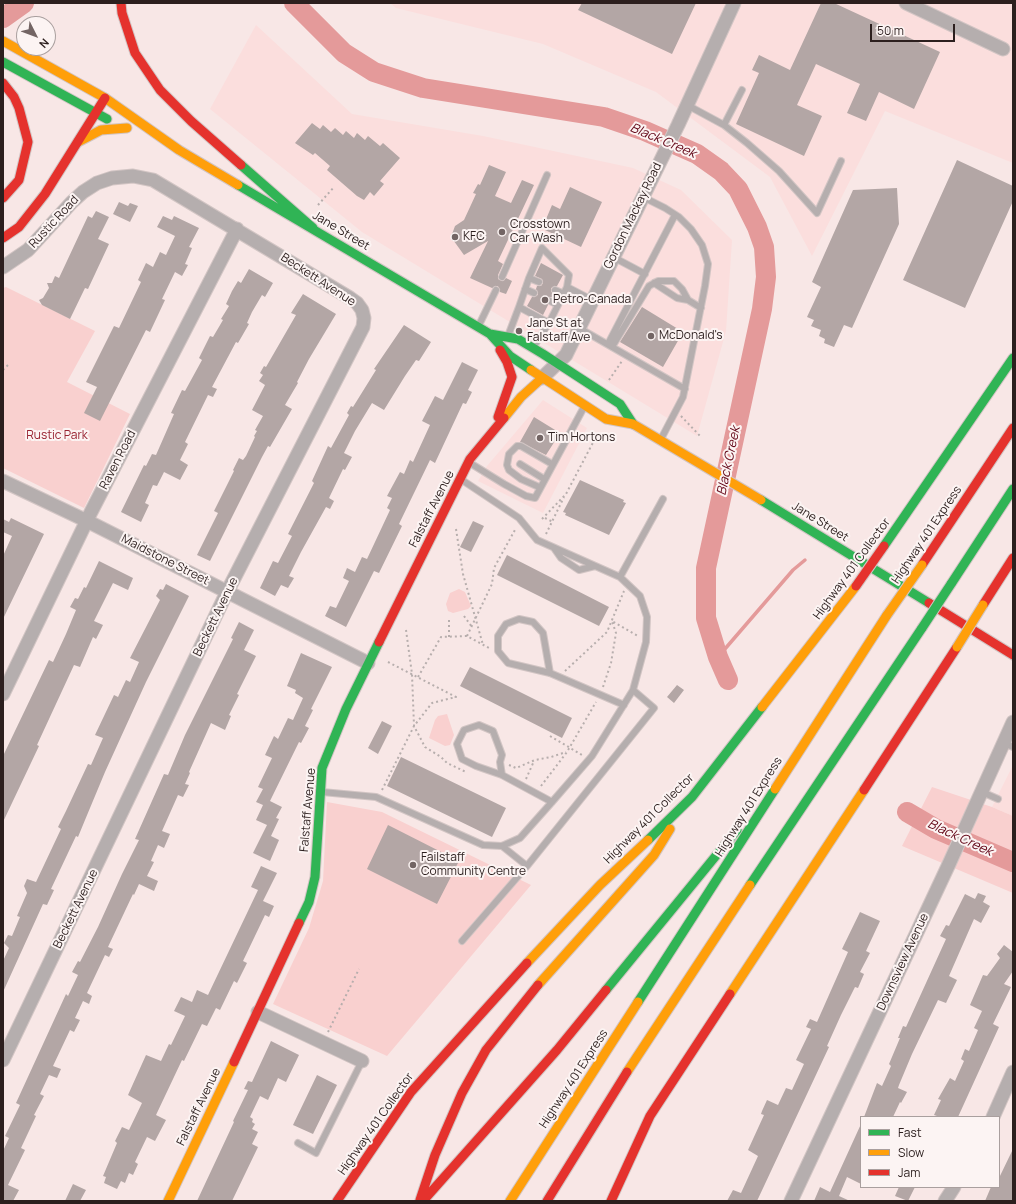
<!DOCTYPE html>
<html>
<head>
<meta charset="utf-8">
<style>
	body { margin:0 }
	#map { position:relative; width:1016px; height:1204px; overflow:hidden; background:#f8e7e6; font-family:Manrope,sans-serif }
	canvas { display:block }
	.frame { position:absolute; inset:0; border:4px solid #2c1f1e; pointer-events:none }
	.legend { position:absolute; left:860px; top:1116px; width:140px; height:72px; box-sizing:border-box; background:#fcf4f3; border:1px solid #a99f9e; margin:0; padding:5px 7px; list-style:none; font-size:12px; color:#2c1f1e }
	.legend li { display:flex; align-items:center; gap:8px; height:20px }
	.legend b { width:20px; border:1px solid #a99f9e }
	.north { position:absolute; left:16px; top:16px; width:40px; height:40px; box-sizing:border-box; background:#fcf4f3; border:1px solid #a99f9e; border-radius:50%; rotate:132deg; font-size:11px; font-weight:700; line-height:16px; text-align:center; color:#2c1f1e }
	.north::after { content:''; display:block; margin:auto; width:14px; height:18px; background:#736564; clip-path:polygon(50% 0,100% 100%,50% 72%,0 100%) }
	.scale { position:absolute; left:870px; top:24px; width:85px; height:18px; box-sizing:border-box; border:2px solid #2c1f1e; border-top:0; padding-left:5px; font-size:12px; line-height:14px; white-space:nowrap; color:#2c1f1e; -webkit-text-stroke:3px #fcf4f3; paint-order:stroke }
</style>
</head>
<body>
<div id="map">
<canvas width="1016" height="1204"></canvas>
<div class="frame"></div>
<ul class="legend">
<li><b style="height:5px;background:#30b455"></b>Fast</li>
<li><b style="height:5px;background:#ff9f0a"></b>Slow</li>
<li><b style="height:5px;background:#e5322d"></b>Jam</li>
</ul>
<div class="north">N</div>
<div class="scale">50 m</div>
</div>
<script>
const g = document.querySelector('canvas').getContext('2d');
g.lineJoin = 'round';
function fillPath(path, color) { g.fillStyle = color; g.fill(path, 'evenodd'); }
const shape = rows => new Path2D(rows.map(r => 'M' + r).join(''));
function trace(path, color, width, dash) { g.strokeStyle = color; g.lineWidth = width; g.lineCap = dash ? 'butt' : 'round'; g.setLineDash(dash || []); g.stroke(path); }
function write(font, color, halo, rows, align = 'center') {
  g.font = font + ' Manrope,sans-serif'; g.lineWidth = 4; g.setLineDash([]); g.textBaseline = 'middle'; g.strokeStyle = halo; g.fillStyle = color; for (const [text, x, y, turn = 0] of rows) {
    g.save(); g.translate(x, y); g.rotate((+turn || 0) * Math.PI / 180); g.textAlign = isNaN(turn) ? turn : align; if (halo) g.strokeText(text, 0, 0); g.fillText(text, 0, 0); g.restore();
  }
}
fillPath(shape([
	[390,3,1009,3,1013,5,1013,163,885,111,812,256,770,177,656,92,543,44,396,8],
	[256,25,352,114,483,136,633,168,681,190,732,240,726,331,697,436,362,232,210,109],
	[543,400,587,428,543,513,478,481,487,466],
	[1013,765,1013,816,992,807]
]), '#fbdedd');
fillPath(shape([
	[6,287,95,331,67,382,130,414,84,508,3,468,3,288],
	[459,589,465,592,471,606,468,609,453,613,448,611,446,604,450,593],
	[447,714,454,735,450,745,445,746,429,738,435,720,438,716],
	[932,787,992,807,1013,816,1013,893,902,846],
	[327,802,382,812,531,885,387,1056,273,1004,309,928,323,881]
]), '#f9d0cf');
trace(shape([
	[718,657,793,570,805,560]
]), '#e49a9a', 3.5);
trace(shape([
	[294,3,344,53,374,72,423,88,604,117,645,131,697,154,721,171,738,189,757,227,764,247,766,277,762,309,706,568,706,618,718,657,728,680],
	[3,18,24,3],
	[907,812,936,829,1013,862]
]), '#e49a9a', 20);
fillPath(shape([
	[582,3,696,3,672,54,578,10],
	[821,3,834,3,940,52,914,109,879,92,866,121,847,113,860,84,816,64,797,105,822,116,804,156,736,124,759,73,752,70,759,55,790,70],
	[312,123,320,129,323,125,331,132,335,128,343,135,346,131,354,138,357,133,365,140,368,136,380,146,383,143,400,158,380,181,384,184,374,196,370,192,364,200,357,196,327,170,330,166,315,153,313,155,295,143],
	[957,160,1013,186,1013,201,965,308,903,280],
	[489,165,506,172,495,196,511,203,522,180,534,185,498,261,503,264,498,275,498,279,503,281,506,278,512,281,506,294,500,292,498,286,492,288,470,278,488,241,464,255,451,237,455,226,464,220,476,194,473,193,478,184,480,185],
	[570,187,602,202,581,247,545,230,547,226,544,224,552,205,560,209],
	[897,188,899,224,852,328,844,325,834,347,824,343,825,339,819,336,821,330,811,326,814,320,807,317,821,287,812,282,853,190],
	[119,202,128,206,130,203,138,206,130,222,113,214],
	[96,211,109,217,98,239,109,244,88,289,85,288,70,319,42,305,39,300,43,298,49,288,47,283,52,283,55,276,59,278,88,216,92,218],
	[163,216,172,220,174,216,199,228,189,247,192,248,185,264,188,265,182,276,175,272,162,299,165,300,150,332,146,330,100,421,84,413,97,387,86,382,114,326,119,328,141,282,138,280,146,263,153,267,160,252,166,255,175,236,157,227],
	[541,263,563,275,557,286,551,288,551,291,553,294,552,297,546,299,548,305,543,315,527,306,532,297,538,295,536,289,537,286,541,286,543,283,542,279,535,276],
	[249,269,273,283,265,297,262,295,252,312,247,323,249,324,238,343,236,342,212,387,217,389,213,397,208,395,185,442,188,444,180,460,188,465,180,480,164,472,157,486,153,485,145,503,149,505,141,522,121,512,144,465,146,466,152,454,156,455,174,414,171,413,182,390,185,391,202,360,199,358,210,336,213,337,223,320,221,319,229,306,226,304,232,291,238,281,241,283],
	[303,294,336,314,309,359,297,382,298,383,285,405,292,409,270,447,268,446,262,457,210,561,197,555,218,513,214,511,234,471,233,470,239,458,243,460,246,456,255,437,254,436,257,431,255,430,263,416,252,410,265,385,259,381,263,375,260,373,264,366,266,367,296,315,291,313],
	[642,307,683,332,663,367,620,342],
	[404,325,431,342,419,361,416,360,405,376,384,410,372,403,355,431,344,453,352,457,345,470,343,469,329,498,334,501,330,509,326,507,301,552,289,576,294,578,288,588,281,585,275,596,260,588,273,561,278,563,292,536,288,534,314,483,312,481,328,446,331,448,349,415,347,413,351,406,353,407,376,370,374,369],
	[462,362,478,370,468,390,472,392,466,404,463,403,435,463,430,460,399,524,402,526,379,573,374,571,346,627,325,616,330,606,336,608,349,581,343,578,347,568,355,572,362,557,367,559,390,510,387,508,392,498,387,496,400,472,404,474,410,460,413,462,430,425,422,421,435,396,443,400],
	[534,417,560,433,546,455,520,442],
	[580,480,624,500,623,502,626,503,609,535,565,515,566,513,563,512],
	[11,518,44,534,3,619,3,556,12,536,3,532,3,519,9,522],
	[473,521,484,526,471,552,460,547],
	[507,555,609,607,599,626,497,575],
	[99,561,133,578,128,590,113,583,94,621,103,625,96,639,93,637,80,667,74,665,37,745,39,746,3,822,3,756,49,660,53,662,66,634,76,610,70,607,75,598,78,599,84,587,86,588],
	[166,584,189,596,146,682,105,772,85,820,78,837,76,836,51,889,54,890,47,905,43,904,3,992,3,961,9,948,4,943,8,935,12,936,20,917,17,916,27,893,24,886,27,879,36,882,61,829,58,827,66,811,88,764,91,765,103,738,95,735,114,695,118,697,126,680,130,682,139,662,130,658,160,600,156,596,160,589,163,590],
	[239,622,254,630,244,650,256,656,237,694,239,695,229,715,231,716,225,730,211,723,189,772,190,773,185,784,189,785,183,797,178,795,162,831,170,834,164,848,158,845,151,861,154,862,147,876,158,881,154,891,139,884,134,895,133,894,108,947,113,949,109,957,105,955,87,993,92,996,89,1004,83,1001,75,1018,80,1020,74,1032,70,1030,53,1066,61,1069,57,1078,49,1075,40,1094,44,1096,34,1115,36,1116,21,1148,25,1150,8,1185,19,1190,13,1201,3,1201,3,1151,9,1138,5,1136,20,1105,16,1103,66,994,68,996,78,975,72,972,78,961,80,962,98,927,122,874,139,840,135,839,164,774,168,775,185,735,233,639,231,638],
	[301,653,332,667,311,709,313,710,305,726,309,728,301,743,299,742,270,801,282,807,276,818,279,819,271,836,279,840,270,861,253,853,267,825,256,820,263,805,256,802,263,789,258,787,272,758,265,755,274,736,278,739,288,718,293,720,303,698,295,693,296,690,287,686],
	[470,667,572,718,562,738,460,686],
	[677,685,684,690,674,703,667,697],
	[382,721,392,726,378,754,368,748],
	[401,757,506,808,492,837,387,786],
	[388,825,459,861,437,904,367,869],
	[261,866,277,873,263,901,274,906,269,917,265,915,243,961,247,963,237,983,234,981,220,1010,216,1008,207,1026,202,1024,184,1061,182,1060,156,1115,166,1120,155,1141,147,1137,135,1162,138,1164,133,1175,129,1173,125,1183,121,1181,117,1189,104,1183,106,1177,103,1176,117,1143,115,1141,122,1127,129,1130,142,1103,128,1095,146,1055,161,1061,169,1044,171,1045,185,1016,174,1011,181,997,192,1002,197,990,208,995,258,890,251,887],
	[978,893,986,896,983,902,990,906,981,923,974,919,949,976,957,980,946,1003,938,1000,912,1054,899,1085,898,1088,907,1092,901,1103,900,1102,893,1117,864,1117,877,1083,882,1086,891,1066,889,1064,900,1038,898,1038,903,1026,906,1027,946,939,940,936,946,925,949,926,965,894,975,899],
	[860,912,880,921,866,951,870,953,860,972,864,974,858,988,855,987,841,1015,827,1046,829,1047,757,1201,727,1201,733,1190,741,1193,758,1156,748,1150,764,1115,761,1114,762,1111,767,1100,778,1105,786,1088,792,1090,804,1064,796,1060,811,1029,806,1027,810,1019,817,1022,848,952,842,949],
	[1004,945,1013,952,1013,971,1004,984,1011,987,993,1024,999,1027,958,1117,940,1117,934,1115,941,1100,938,1099,950,1078,955,1081,964,1061,961,1059,965,1049,969,1051,978,1030,974,1028,982,1011,970,1005,983,975,987,976,1000,958,997,954],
	[271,1041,299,1055,286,1082,278,1078,268,1100,260,1096,250,1117,253,1119,252,1122,255,1124,252,1129,258,1132,252,1144,258,1147,232,1201,197,1201,234,1122,233,1121,248,1090,244,1089,248,1081,252,1082],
	[317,1075,337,1085,313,1134,293,1125],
	[861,1124,861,1184,847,1177,839,1196,850,1201,814,1201,820,1187,830,1192],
	[1013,1149,1013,1201,985,1201,991,1187,999,1187,999,1178],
	[73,1184,86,1190,80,1201,65,1201],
	[899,1187,915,1187,908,1201,895,1196]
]), '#b3a6a5');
const lane = shape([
	[687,105,724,125,747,143,779,171,817,213,841,161],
	[724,125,742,90],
	[643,197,665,208,679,217,691,229,702,245,708,264,705,286,683,397,661,439],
	[613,257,645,274],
	[502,277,547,175],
	[529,278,539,282],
	[654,283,677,298,688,300],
	[525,289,534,293],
	[555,290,564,294],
	[550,301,558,305],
	[549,323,519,307,529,278,542,248,569,275,567,287],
	[479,325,496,290],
	[579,328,685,389],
	[508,336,519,307],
	[608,344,675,215],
	[534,346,549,323,567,287,592,300],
	[612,347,649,286,658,281,674,281,682,289,688,300,701,308],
	[470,463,504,484,526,496,535,498,584,407],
	[520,464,544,479],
	[539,487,521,479,509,470,507,465,509,454,517,446,521,446,552,464],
	[554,548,561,558,579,570,595,566],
	[620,577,663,499],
	[550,673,543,633,533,622,519,619,506,624,498,636,498,651,508,663,550,673,624,705],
	[1004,743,1013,747],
	[502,775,500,762,502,755,493,731,479,725,464,730,457,744,462,759,476,766,502,775,552,802],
	[322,792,376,797,483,845,502,846,520,838,552,802,592,756,633,690,646,642,647,617,640,596,620,577,537,540,519,518,462,480],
	[982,792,998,799],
	[527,866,654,708,633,690],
	[462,941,527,866,502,846],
	[298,1143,316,1153,362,1061]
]);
const street = shape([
	[906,3,1003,49],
	[3,267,28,250,72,202,83,192,97,183,112,178,133,176,153,180,350,298,357,303,362,310,364,318,363,327,227,592,3,1060],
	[542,378,566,355,678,125,734,3],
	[3,481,87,521,368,663],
	[3,694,91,512,237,229],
	[258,1012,362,1061],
	[993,1117,1013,1072],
	[791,1201,949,864,1013,722],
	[945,1201,954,1187]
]);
const fast = shape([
	[3,62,107,119],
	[241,165,313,228],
	[238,185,490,334,510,356,531,370],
	[490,334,518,339,543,354,620,404,633,424],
	[761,500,929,603],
	[884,546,1013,358],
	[951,584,1013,489],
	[648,840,692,797,762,707],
	[750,885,922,628],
	[299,923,309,902,315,877,322,768,346,709,379,642],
	[606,990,737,830],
	[638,1002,775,789]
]);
const slow = shape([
	[3,41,105,98,179,150,238,185],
	[78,142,101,130,127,128],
	[531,370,606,419,633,424,761,500],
	[504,418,521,397,542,378],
	[762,707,856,586],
	[775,789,887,615],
	[527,963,600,885,648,840],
	[538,985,654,855,670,829],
	[730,994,864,790],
	[627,1072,750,885],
	[168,1201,234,1062],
	[510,1201,638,1002]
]);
const jam = shape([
	[121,3,122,13,135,53,160,90,191,121,241,165],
	[3,83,14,97,19,108,28,142,19,180,3,198],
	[3,238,19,227,45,194,105,98],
	[498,417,512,377,507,362,500,350],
	[922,565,1013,428],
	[929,603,1013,655],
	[983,605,1013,558],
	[379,642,470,459,504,418],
	[864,790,957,647],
	[234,1062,299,923],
	[420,1200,435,1155,462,1093,486,1050,538,985],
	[337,1201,411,1092,527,963],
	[423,1201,557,1050,606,990],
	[547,1201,627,1072],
	[611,1201,650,1116,730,994]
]);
trace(lane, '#d2c5c4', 8);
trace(street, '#d2c5c4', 15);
trace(fast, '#d2c5c4', 11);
trace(slow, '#d2c5c4', 11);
trace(jam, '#d2c5c4', 11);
trace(shape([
	[318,205,334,187],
	[3,370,8,365],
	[609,380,622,361],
	[681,416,701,437],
	[545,518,553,522],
	[542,519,566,494,598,433],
	[456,529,463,574,483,645],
	[546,534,564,497],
	[464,616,472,627],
	[406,630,412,674,414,726,425,747,441,757,447,763,466,772],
	[467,636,492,584,494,568,516,528],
	[449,637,449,619],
	[565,671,607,632,624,591],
	[418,677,441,637,467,636,489,648],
	[603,687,611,663,616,633,612,621,638,636],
	[550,736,582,755],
	[509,765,516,768,535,760,551,757,566,752],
	[526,779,534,761],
	[541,786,567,752,596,702],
	[382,790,414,726,432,703,456,697,388,662],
	[328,1032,359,969]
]), '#b7aead', 2, [2, 3]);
trace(lane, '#b5aeae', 6);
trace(street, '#b5aeae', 13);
trace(fast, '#30b455', 9);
trace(slow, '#ff9f0a', 9);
trace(jam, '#e5322d', 9);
const fastBridge = shape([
	[922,628,951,584]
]);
const slowBridge = shape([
	[887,615,922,565],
	[957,647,983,605]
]);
const jamBridge = shape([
	[856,586,884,546]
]);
trace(fastBridge, '#d2c5c4', 11, []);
trace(slowBridge, '#d2c5c4', 11, []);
trace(jamBridge, '#d2c5c4', 11, []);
trace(fastBridge, '#30b455', 9);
trace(slowBridge, '#ff9f0a', 9);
trace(jamBridge, '#e5322d', 9);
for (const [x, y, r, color] of [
	[502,232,4,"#736564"],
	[455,237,4,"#736564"],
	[545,300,4,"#736564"],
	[519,331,4,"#736564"],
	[651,336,4,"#736564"],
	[540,438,4,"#736564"],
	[413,865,4,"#736564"]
]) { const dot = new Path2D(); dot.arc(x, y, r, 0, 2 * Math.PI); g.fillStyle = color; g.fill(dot); trace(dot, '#fcf4f3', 1.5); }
write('12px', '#2c1f1e', '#fcf4f3', [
	["Gordon Mackay Road",633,216,-64],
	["Rustic Road",54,222,-47],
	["Jane Street",341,231,31],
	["Beckett Avenue",318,280,33],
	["Raven Road",118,460,-63],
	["Falstaff Avenue",432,509,-63],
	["Jane Street",820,522,32],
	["Highway 401 Express",927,535,-56],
	["Maidstone Street",165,560,27],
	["Highway 401 Collector",852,569,-54],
	["Beckett Avenue",216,617,-64],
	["Highway 401 Express",749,807,-58],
	["Falstaff Avenue",308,810,-85],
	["Highway 401 Collector",649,819,-45],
	["Beckett Avenue",76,909,-64],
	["Downsview Avenue",903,962,-65],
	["Highway 401 Express",574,1079,-57],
	["Falstaff Avenue",199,1107,-64],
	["Highway 401 Collector",376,1124,-55]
]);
write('12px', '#2c1f1e', '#fcf4f3', [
	["Crosstown",510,225],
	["Car Wash",510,239],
	["KFC",463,237],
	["Petro-Canada",553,300],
	["Jane St at",527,324],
	["Falstaff Ave",527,338],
	["McDonald's",659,336],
	["Tim Hortons",548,438],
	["Failstaff",421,858],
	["Community Centre",421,872]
], 'left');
write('12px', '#982230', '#fcf4f3', [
	["Rustic Park",57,436]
]);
write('italic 13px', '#610415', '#fcf4f3', [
	["Black Creek",663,141,23],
	["Black Creek",729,461,-78],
	["Black Creek",960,838,25]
]);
</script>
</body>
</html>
